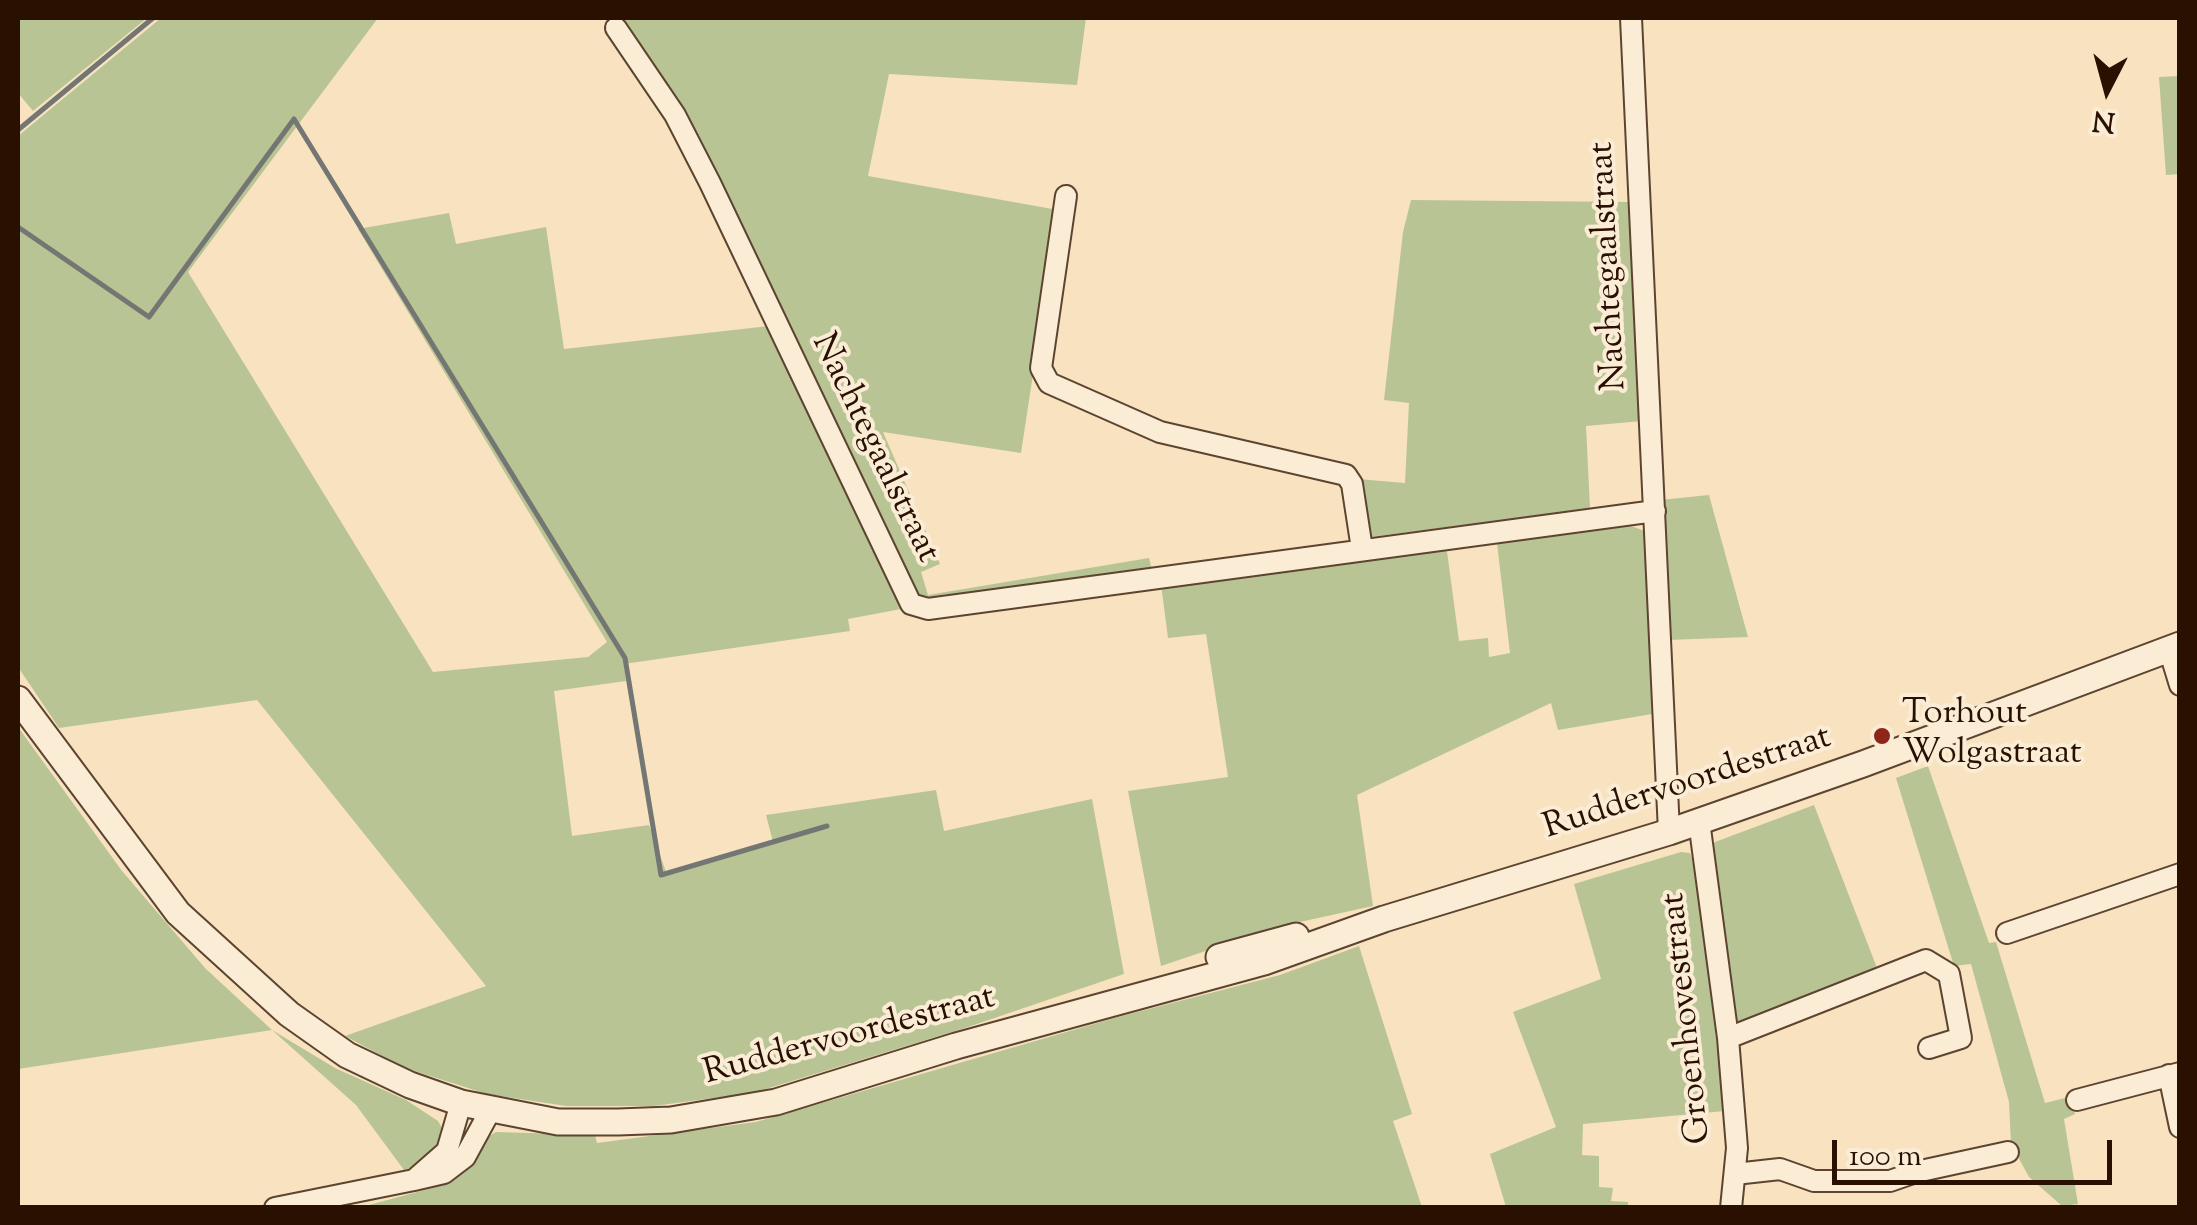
<!DOCTYPE html>
<html>
<head>
<meta charset="utf-8">
<style>
	body { margin:0 }
	#map { position:relative; width:2197px; height:1225px; overflow:hidden; background:#f8e2bf; font-family:"Sorts Mill Goudy",serif }
	canvas { display:block }
	.frame { position:absolute; inset:0; border:20px solid #291000; pointer-events:none }
	.north { position:absolute; left:2057px; top:40px; width:100px; height:100px; -webkit-text-stroke:8px #faecd5; paint-order:stroke; rotate:186deg; font-size:28px; font-weight:700; line-height:40px; text-align:center; color:#291000 }
	.north::after { content:''; display:block; margin:auto; width:35px; height:45px; background:#291000; clip-path:polygon(50% 0,100% 100%,50% 72%,0 100%) }
	.scale { position:absolute; left:1832px; top:1140px; width:280px; height:45px; box-sizing:border-box; border:5px solid #291000; border-top:0; padding-left:12px; font-size:30px; line-height:35px; white-space:nowrap; color:#291000; -webkit-text-stroke:8px #faecd5; paint-order:stroke }
</style>
</head>
<body>
<div id="map">
<canvas width="2197" height="1225"></canvas>
<div class="frame"></div>
<div class="north">N</div>
<div class="scale">100 m</div>
</div>
<script>
const g = document.querySelector('canvas').getContext('2d');
g.lineJoin = 'round';
function fillPath(path, color) { g.fillStyle = color; g.fill(path, 'evenodd'); }
const shape = rows => new Path2D(rows.map(r => 'M' + r).join(''));
function trace(path, color, width, dash) { g.strokeStyle = color; g.lineWidth = width; g.lineCap = dash ? 'butt' : 'round'; g.setLineDash(dash || []); g.stroke(path); }
function write(font, color, halo, rows, align = 'center') {
  g.font = font + ' "Sorts Mill Goudy",serif'; g.lineWidth = 8; g.setLineDash([]); g.textBaseline = 'middle'; g.strokeStyle = halo; g.fillStyle = color; for (const [text, x, y, turn = 0] of rows) {
    g.save(); g.translate(x, y); g.rotate((+turn || 0) * Math.PI / 180); g.textAlign = isNaN(turn) ? turn : align; if (halo) g.strokeText(text, 0, 0); g.fillText(text, 0, 0); g.restore();
  }
}
fillPath(shape([
	[18,18,147,18,33,111,18,93],
	[161,18,378,18,188,272,433,672,588,657,607,642,358,229,449,213,456,244,546,227,564,349,769,326,901,609,848,619,850,631,624,664,626,681,554,691,572,836,649,825,666,872,773,842,766,815,936,790,944,831,1092,799,1124,974,968,1027,753,1093,653,1106,566,1106,487,1094,405,1068,345,1036,486,986,257,700,59,728,18,667,18,136],
	[627,18,1086,18,1077,85,889,74,868,176,1058,210,1021,453,883,432,940,564,921,572,928,595,1149,558,1153,575,921,609,746,246,711,163,647,54,620,21],
	[2179,76,2179,174,2166,175,2159,77],
	[1411,200,1632,202,1642,421,1586,426,1590,509,1370,537,1358,479,1405,483,1409,403,1384,400,1403,232],
	[1709,495,1748,637,1668,640,1660,500],
	[1628,525,1645,531,1652,714,1558,730,1551,703,1357,795,1373,906,1277,927,1161,966,1128,791,1228,777,1206,634,1168,638,1161,584,1446,544,1459,641,1488,638,1489,657,1510,653,1496,535],
	[18,727,122,871,205,968,272,1030,335,1068,406,1100,438,1121,442,1128,441,1145,424,1164,404,1170,356,1105,272,1030,18,1069],
	[1928,766,1989,943,1996,942,2045,1103,2069,1097,2075,1114,2064,1119,2078,1204,2062,1206,2029,1177,2011,1144,2009,1102,1971,964,1954,966,1896,778],
	[1814,805,1877,968,1738,1028,1732,1020,1710,848,1715,842],
	[1681,852,1690,853,1695,867,1725,1111,1583,1124,1582,1155,1599,1156,1599,1187,1613,1188,1611,1201,1628,1202,1628,1207,1506,1207,1490,1154,1556,1127,1513,1012,1601,979,1574,884],
	[1359,946,1412,1114,1393,1121,1422,1207,358,1208,443,1185,486,1138,496,1132,595,1135,597,1143,756,1122,1118,1017,1280,975]
]), '#b9c495');
trace(shape([
	[18,130,153,18],
	[18,227,149,317,294,119,625,658,661,875,827,826]
]), '#737672', 5);
const minor = shape([
	[1631,18,1669,832],
	[616,28,675,115,710,183,911,604,928,609,1655,511],
	[1066,196,1041,368,1049,383,1160,432,1346,475,1352,484,1362,549],
	[2169,649,2180,685],
	[1699,821,1728,1038,1737,1148,1731,1208],
	[2007,933,2180,874],
	[1728,1038,1926,960,1949,974,1961,1038,1929,1048],
	[2169,1075,2180,1127],
	[2077,1100,2180,1073],
	[461,1103,447,1151,414,1180,444,1173,465,1157,490,1111],
	[1735,1174,1780,1169,1814,1181,1890,1181,1916,1172,2008,1152],
	[275,1208,414,1180]
]);
const tertiary = shape([
	[18,699,178,913,289,1014,347,1055,410,1085,461,1103,558,1122,618,1122,671,1120,776,1102,956,1046,1264,962,1384,919,1669,832,1863,764,2180,645],
	[1219,957,1296,936]
]);
trace(minor, '#5d4430', 24);
trace(tertiary, '#5d4430', 29);
trace(minor, '#faecd5', 20);
trace(tertiary, '#faecd5', 25);
for (const [x, y, r, color] of [
	[1882,736,10,"#8f2418"]
]) { const dot = new Path2D(); dot.arc(x, y, r, 0, 2 * Math.PI); g.fillStyle = color; g.fill(dot); trace(dot, '#faecd5', 4); }
write('35px', '#291000', '#faecd5', [
	["Nachtegaalstraat",1611,266,-93],
	["Nachtegaalstraat",873,449,64],
	["Ruddervoordestraat",1688,785,-18],
	["Groenhovestraat",1689,1018,-96],
	["Ruddervoordestraat",850,1038,-15]
]);
write('35px', '#291000', '#faecd5', [
	["Torhout",1902,716],
	["Wolgastraat",1902,756]
], 'left');
</script>
</body>
</html>
